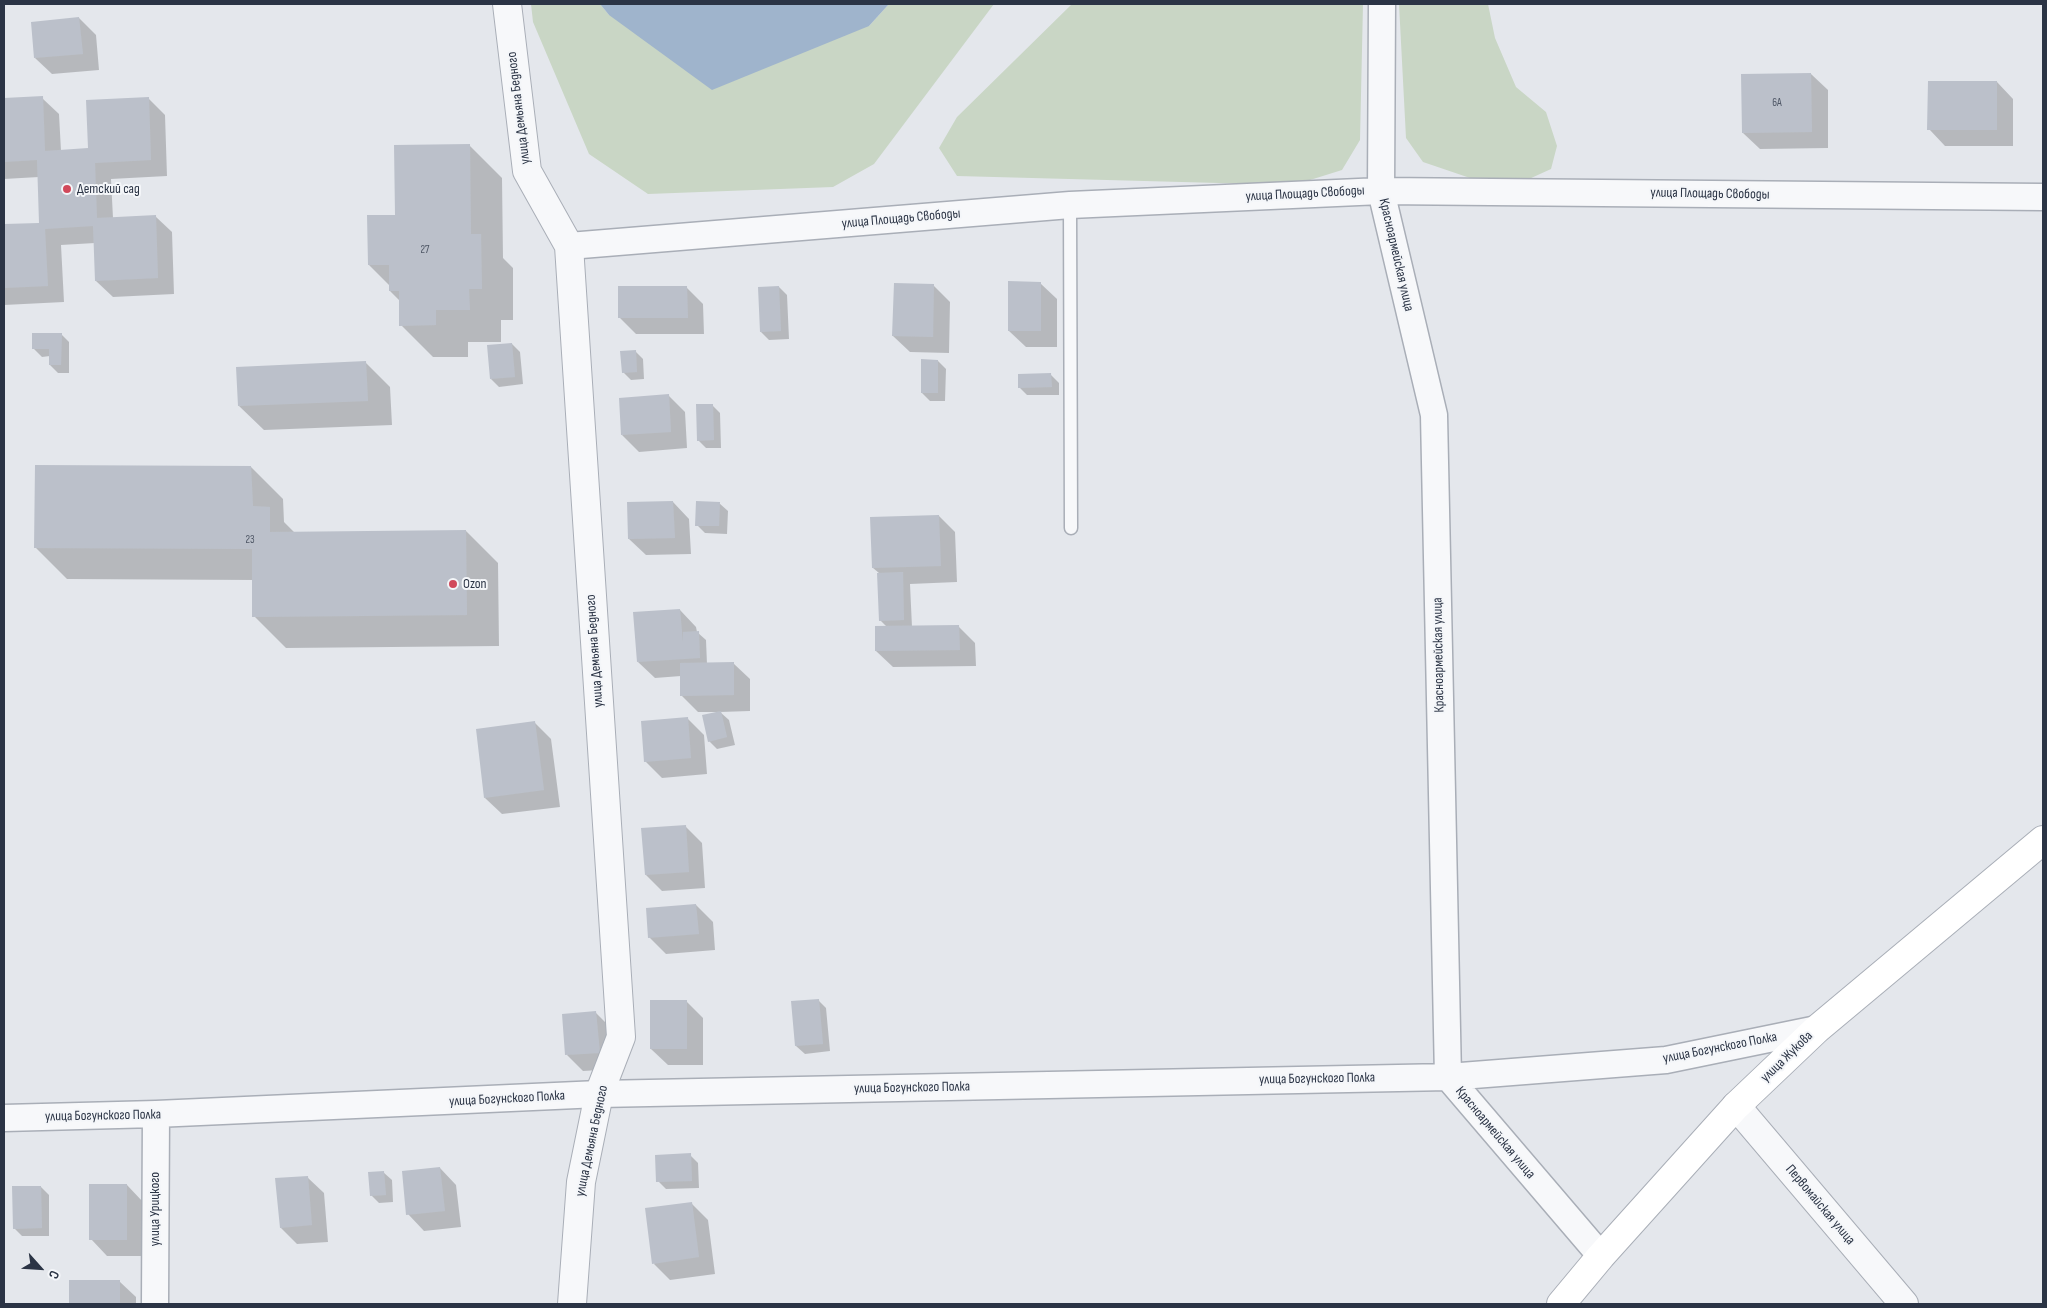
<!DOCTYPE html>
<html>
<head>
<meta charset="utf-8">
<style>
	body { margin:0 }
	#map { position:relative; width:2047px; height:1308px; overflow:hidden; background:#e4e7ec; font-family:"Sofia Sans Condensed",sans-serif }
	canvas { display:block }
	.frame { position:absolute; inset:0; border:5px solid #2b3445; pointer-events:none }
	.north { position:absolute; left:15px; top:1243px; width:50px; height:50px; -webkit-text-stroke:4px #f4f6f9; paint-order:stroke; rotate:116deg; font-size:14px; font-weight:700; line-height:20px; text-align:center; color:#2b3445 }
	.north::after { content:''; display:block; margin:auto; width:18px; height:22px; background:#2b3445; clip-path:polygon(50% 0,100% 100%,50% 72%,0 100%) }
</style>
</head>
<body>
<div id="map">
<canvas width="2047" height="1308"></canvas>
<div class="frame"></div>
<div class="north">С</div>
</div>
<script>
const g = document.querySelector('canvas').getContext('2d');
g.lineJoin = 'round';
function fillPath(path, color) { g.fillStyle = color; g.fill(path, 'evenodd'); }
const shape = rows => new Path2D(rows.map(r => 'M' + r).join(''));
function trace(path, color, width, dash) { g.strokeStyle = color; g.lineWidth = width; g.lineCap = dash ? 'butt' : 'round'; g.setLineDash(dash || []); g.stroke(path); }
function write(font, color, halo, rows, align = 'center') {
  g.font = font + ' "Sofia Sans Condensed",sans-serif'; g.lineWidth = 4; g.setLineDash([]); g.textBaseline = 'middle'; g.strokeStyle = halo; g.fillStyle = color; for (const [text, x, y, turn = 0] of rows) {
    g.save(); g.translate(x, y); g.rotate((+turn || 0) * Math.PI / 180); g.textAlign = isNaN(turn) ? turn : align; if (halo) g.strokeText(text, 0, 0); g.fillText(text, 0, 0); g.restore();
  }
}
fillPath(shape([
	[531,4,600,4,609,15,869,26,889,4,994,4,874,164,833,187,648,194,589,154,533,22],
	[1072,4,1363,4,1360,140,1342,170,1294,185,957,176,939,148,957,117],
	[1399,4,1488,4,1495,38,1516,87,1546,112,1557,146,1551,169,1529,179,1473,179,1423,162,1406,138]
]), '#c9d6c5');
fillPath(shape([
	[600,4,889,4,869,26,712,90,609,15]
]), '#9fb4cc');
fillPath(shape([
	[79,18,96,35,99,70,52,74,35,58],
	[1811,74,1828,90,1828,148,1760,149,1743,133],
	[1997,82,2013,99,2013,146,1945,146,1929,129],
	[42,98,59,114,61,151,89,150,148,98,165,115,167,176,111,179,113,218,155,216,172,232,174,294,113,297,96,281,95,243,61,245,64,302,4,305,4,226,40,224,39,177,4,179,4,99],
	[470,146,502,178,503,258,513,268,513,320,501,320,501,342,468,342,468,357,433,357,401,325,400,301,390,291,390,286,369,265,397,216],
	[1040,283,1057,299,1057,347,1026,347,1009,331],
	[933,285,950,302,949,353,910,352,893,336],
	[779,287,787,295,789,339,769,340,761,332],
	[687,288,703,304,704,334,636,334,619,317],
	[61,334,69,342,69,373,58,373,50,365,50,356,42,357,34,349],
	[512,344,520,352,523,384,499,387,491,379],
	[635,351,643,359,644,379,631,380,623,372],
	[938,361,946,369,945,401,930,401,922,393],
	[365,362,390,387,392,425,264,430,239,406],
	[1051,375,1059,383,1059,395,1027,395,1019,387],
	[668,395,685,412,687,448,639,452,622,435],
	[712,405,720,413,721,448,706,448,698,440],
	[251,467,283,499,284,522,295,533,466,531,498,563,499,646,286,648,254,616,254,580,67,579,35,547],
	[673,502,689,519,691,554,646,555,629,539],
	[719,503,728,511,727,534,705,533,697,525],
	[939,516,955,532,957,582,910,584,912,627,958,626,975,643,976,666,893,667,876,651,887,627,880,620,879,573,873,568],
	[680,610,696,627,697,632,706,640,707,664,733,663,750,679,750,711,720,712,729,720,735,745,717,749,709,741,716,712,698,712,682,696,681,676,655,678,638,662],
	[687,718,704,735,707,774,662,778,645,761],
	[535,723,551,739,560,807,502,814,485,798],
	[685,826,702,843,705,888,662,891,646,875],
	[696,905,713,922,715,950,666,954,649,937],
	[818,1000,826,1008,830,1051,805,1054,796,1046],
	[686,1001,703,1018,703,1065,668,1065,651,1049],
	[596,1013,612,1029,616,1069,583,1071,567,1055],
	[690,1155,698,1163,699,1188,666,1189,658,1181],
	[440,1168,456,1185,461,1227,424,1231,408,1214],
	[383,1172,392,1180,393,1202,379,1203,371,1195],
	[307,1177,324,1193,328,1242,297,1244,281,1228],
	[127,1185,143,1202,143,1256,107,1256,91,1239],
	[41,1187,49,1195,49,1236,22,1236,14,1228],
	[691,1203,708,1220,715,1274,670,1280,654,1264],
	[70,1281,119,1281,136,1297,136,1304,70,1304]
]), '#0003');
fillPath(shape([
	[79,17,83,54,34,58,31,22],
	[1811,73,1812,132,1742,133,1741,74],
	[1928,81,1997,81,1997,130,1927,130],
	[43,96,45,151,88,148,86,100,149,97,151,160,95,163,97,218,156,215,158,278,95,281,93,226,45,229,48,286,4,288,4,224,39,223,37,160,4,162,4,98],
	[470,144,471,234,481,234,482,289,469,289,470,310,436,310,436,325,399,326,399,291,389,291,389,265,368,265,367,215,395,215,394,145],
	[1008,281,1041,282,1041,331,1008,331],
	[894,283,934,284,933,337,892,336],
	[618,286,687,286,688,318,618,318],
	[779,286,781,331,760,332,758,287],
	[32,333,62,333,61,365,49,365,49,349,32,349],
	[512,343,515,377,490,379,487,345],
	[636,350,637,372,622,373,620,351],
	[921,359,938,360,938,393,921,393],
	[366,361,368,401,238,406,236,367],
	[1051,373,1052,387,1018,388,1018,374],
	[669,394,671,432,621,435,619,398],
	[696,404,713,404,714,440,697,441],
	[35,465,251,466,253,506,270,507,270,532,466,530,467,615,252,617,252,549,34,548],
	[673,501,675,538,628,539,627,502],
	[696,501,720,502,719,526,695,526],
	[939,515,941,566,872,568,870,517],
	[903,572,904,620,879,621,877,573],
	[680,609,683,643,683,632,699,631,700,658,637,662,633,612],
	[959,625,960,650,875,651,875,626],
	[734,662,734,695,680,696,680,663],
	[721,711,727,737,708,742,702,715],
	[688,717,691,758,644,762,641,721],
	[535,721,544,790,484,798,476,729],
	[686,825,689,872,645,875,641,828],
	[696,904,699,934,648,938,646,908],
	[819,999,823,1044,795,1046,791,1001],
	[650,1000,687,1000,687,1049,650,1049],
	[596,1011,600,1053,565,1055,562,1014],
	[691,1153,692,1181,656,1182,655,1155],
	[440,1167,445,1211,406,1215,402,1171],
	[384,1171,386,1195,370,1196,368,1172],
	[308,1176,312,1225,280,1228,275,1178],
	[89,1184,127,1184,127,1240,89,1240],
	[12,1186,41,1186,42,1228,13,1229],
	[692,1202,699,1257,652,1264,645,1208],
	[69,1280,120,1280,120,1304,69,1304]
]), '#bbc0ca');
const service = shape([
	[1070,205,1071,528]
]);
const minor = shape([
	[1382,4,1381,191,1434,415,1448,1077,1601,1256],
	[569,246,1070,205,1381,191,2043,197],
	[4,1118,156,1114,599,1094,1448,1077,1666,1060,1817,1029],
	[155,1304,156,1114]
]);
const tertiary = shape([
	[507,4,527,171,569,246,621,1037,599,1094,581,1182,572,1304],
	[1736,1106,1904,1304]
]);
const secondary = shape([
	[1561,1304,1601,1256,1736,1106,1817,1029,2043,840]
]);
trace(service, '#a9aeb7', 15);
trace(minor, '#a9aeb7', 29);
trace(tertiary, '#a9aeb7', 30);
trace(secondary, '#a9aeb7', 30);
trace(service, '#f7f8fa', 12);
trace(minor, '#f7f8fa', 26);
trace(tertiary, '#f7f8fa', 28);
trace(secondary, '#fff', 28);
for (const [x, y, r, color] of [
	[67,189,5,"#d1495b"],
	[453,584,5,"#d1495b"]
]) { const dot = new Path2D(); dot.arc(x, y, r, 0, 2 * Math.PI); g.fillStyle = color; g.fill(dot); trace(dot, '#f4f6f9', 2); }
write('11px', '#4f5766', null, [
	["6А",1777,103],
	["27",425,250],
	["23",250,540]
]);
write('14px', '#2b3445', '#f4f6f9', [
	["улица Демьяна Бедного",519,108,-97],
	["улица Площадь Свободы",1305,194,-3],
	["улица Площадь Свободы",1710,194,1],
	["улица Площадь Свободы",901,219,-5],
	["Красноармейская улица",1396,255,77],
	["улица Демьяна Бедного",595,651,-94],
	["Красноармейская улица",1439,655,-91],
	["улица Богунского Полка",1720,1048,-11],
	["улица Жукова",1787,1057,-44],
	["улица Богунского Полка",1317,1079,-1],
	["улица Богунского Полка",912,1088,-1],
	["улица Богунского Полка",507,1099,-3],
	["улица Богунского Полка",103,1116,-1],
	["Красноармейская улица",1495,1133,50],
	["улица Демьяна Бедного",592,1141,-78],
	["Первомайская улица",1820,1205,50],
	["улица Урицкого",155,1209,-90]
]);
write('14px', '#2b3445', '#f4f6f9', [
	["Детский сад",77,189],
	["Ozon",463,584]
], 'left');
</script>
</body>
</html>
